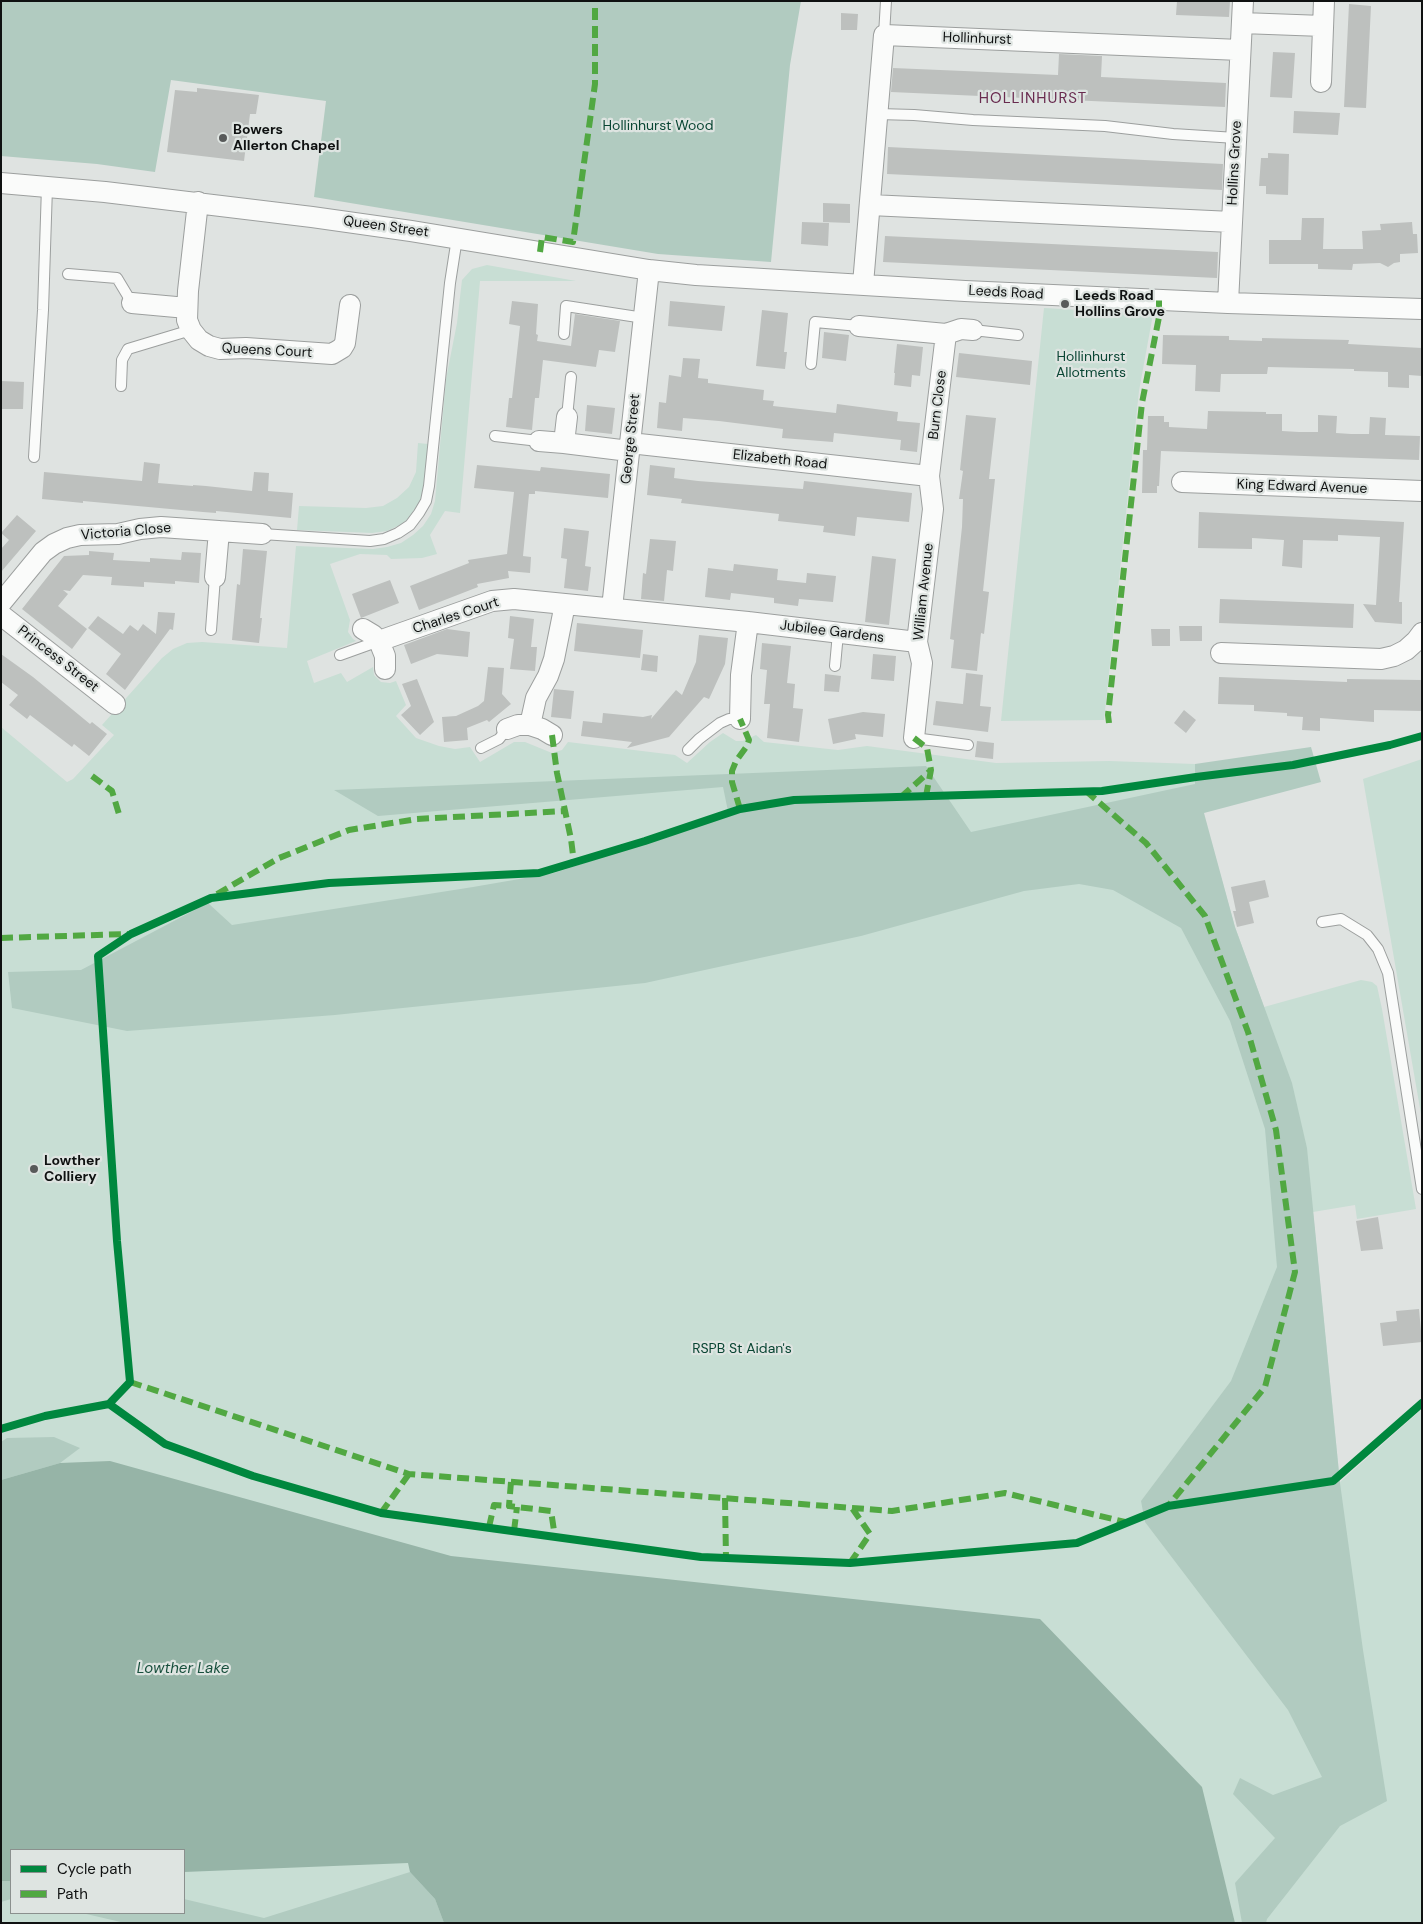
<!DOCTYPE html>
<html>
<head>
<meta charset="utf-8">
<style>
	body { margin:0 }
	#map { position:relative; width:1423px; height:1924px; overflow:hidden; background:#dfe3e1; font-family:"DM Sans",sans-serif }
	canvas { display:block }
	.frame { position:absolute; inset:0; border:2px solid #0f1111; pointer-events:none }
	.legend { position:absolute; left:10px; top:1849px; width:175px; height:65px; box-sizing:border-box; background:#dee4e1; border:1px solid #8b908e; margin:0; padding:6px 9px; list-style:none; font-size:15px; color:#0f1111 }
	.legend li { display:flex; align-items:center; gap:10px; height:25px }
	.legend b { width:25px; border:1px solid #8b908e }
</style>
</head>
<body>
<div id="map">
<canvas width="1423" height="1924"></canvas>
<div class="frame"></div>
<ul class="legend">
<li><b style="height:6px;background:#00873e"></b>Cycle path</li>
<li><b style="height:6px;background:#51a842"></b>Path</li>
</ul>
</div>
<script>
const g = document.querySelector('canvas').getContext('2d');
g.lineJoin = 'round';
function fillPath(path, color) { g.fillStyle = color; g.fill(path, 'evenodd'); }
const shape = rows => new Path2D(rows.map(r => 'M' + r).join(''));
function trace(path, color, width, dash) { g.strokeStyle = color; g.lineWidth = width; g.lineCap = dash ? 'butt' : 'round'; g.setLineDash(dash || []); g.stroke(path); }
function write(font, color, halo, rows, align = 'center') {
  g.font = font + ' "DM Sans",sans-serif'; g.lineWidth = 4.5; g.setLineDash([]); g.textBaseline = 'middle'; g.strokeStyle = halo; g.fillStyle = color; for (const [text, x, y, turn = 0] of rows) {
    g.save(); g.translate(x, y); g.rotate((+turn || 0) * Math.PI / 180); g.textAlign = isNaN(turn) ? turn : align; if (halo) g.strokeText(text, 0, 0); g.fillText(text, 0, 0); g.restore();
  }
}
fillPath(shape([
	[487,265,576,281,480,281,460,513,445,511,430,535,437,554,422,558,391,559,387,555,360,554,330,564,350,620,348,632,353,639,356,641,307,661,314,683,341,673,347,682,373,667,374,675,381,682,390,683,396,681,406,705,396,716,416,738,439,746,455,749,470,747,480,762,514,742,525,742,552,753,562,750,568,742,675,755,687,763,710,742,723,733,736,741,743,741,756,735,764,742,838,750,867,746,996,763,1109,761,1195,764,1195,784,1235,927,1264,1007,1361,980,1372,982,1377,986,1382,1009,1416,1209,1357,1219,1355,1205,1313,1212,1340,1482,1422,1409,1422,1923,1,1923,1,727,67,782,73,779,114,735,102,725,162,658,173,649,187,643,202,642,287,648,296,546,373,549,387,547,401,543,413,535,423,526,431,514,435,501,446,379,457,323,462,280,472,269],
	[11,1850,184,1850,184,1913,11,1913],
	[1044,308,1153,314,1139,391,1104,720,1001,721],
	[418,443,428,444,426,484,422,499,414,513,402,524,387,531,372,533,297,530,299,506,366,508,383,506,397,498,409,487,416,472],
	[1422,759,1422,1120,1363,779]
]), '#c8ded4');
fillPath(shape([
	[1,1,801,1,790,65,771,262,658,254,314,197,326,101,171,80,155,172,97,164,1,156],
	[1311,747,1321,782,1204,813,1235,927,1292,1083,1307,1148,1340,1483,1363,1650,1387,1801,1340,1826,1267,1919,1266,1923,1242,1923,1235,1883,1275,1838,1233,1794,1240,1778,1273,1795,1322,1777,1288,1710,1145,1522,1141,1501,1231,1381,1277,1267,1265,1129,1230,1021,1181,928,1113,890,1079,884,1024,891,861,936,645,983,335,1015,127,1031,12,1008,8,972,81,970,208,903,232,925,473,887,554,873,729,816,723,787,378,816,334,790,926,766,971,832,1195,784,1195,764],
	[54,1437,80,1448,60,1463,1,1480,1,1442,7,1438],
	[410,1872,435,1899,444,1923,125,1923,82,1913,184,1913,184,1899,264,1918],
	[1,1881,11,1881,11,1899,1,1902]
]), '#b1cbc0');
fillPath(shape([
	[110,1461,451,1556,1040,1619,1202,1787,1235,1923,444,1923,435,1899,410,1872,408,1863,184,1872,184,1850,11,1850,11,1881,1,1881,1,1480,60,1463]
]), '#96b4a7');
fillPath(shape([
	[1177,1,1230,1,1229,17,1176,15],
	[1349,4,1371,6,1366,108,1344,107],
	[841,13,858,14,857,30,841,30],
	[1273,52,1295,53,1292,98,1270,97],
	[1059,54,1102,56,1101,77,1226,83,1225,107,891,92,893,68,1058,75],
	[197,88,259,95,256,114,250,114,244,161,167,152,175,90,197,92],
	[1294,111,1340,113,1338,135,1293,133],
	[888,147,1223,164,1222,190,887,174],
	[1268,153,1289,154,1288,195,1266,194,1266,186,1259,186,1261,158,1268,158],
	[823,203,850,204,850,223,823,222],
	[1302,218,1324,218,1323,249,1363,249,1362,231,1381,230,1380,224,1412,222,1413,234,1417,234,1418,253,1400,254,1400,262,1394,263,1388,267,1380,263,1353,264,1352,270,1318,269,1318,264,1269,264,1269,240,1301,240],
	[802,222,829,223,828,246,801,244],
	[885,236,1218,252,1217,278,883,262],
	[512,301,538,304,536,334,538,335,537,341,571,346,575,314,620,321,615,352,599,350,596,367,543,360,539,398,535,398,532,430,506,427,509,398,512,398,520,326,509,324],
	[670,301,725,306,722,331,668,326],
	[762,310,788,313,784,352,787,352,785,369,756,366],
	[824,332,849,335,846,361,822,358],
	[1163,335,1229,336,1229,340,1262,341,1262,338,1349,340,1348,344,1422,348,1422,376,1409,375,1409,388,1388,387,1388,372,1354,371,1354,369,1268,367,1267,374,1221,374,1220,392,1195,391,1196,365,1162,364],
	[897,344,923,347,920,376,912,375,911,387,894,385,895,373,894,373],
	[959,353,1032,361,1030,385,956,377],
	[683,358,700,359,698,378,708,379,708,383,764,390,763,400,774,401,773,406,836,413,837,404,898,412,897,421,920,423,917,452,900,450,901,440,834,433,833,442,795,439,782,438,783,429,719,421,683,418,682,431,657,428,659,402,666,403,669,375,681,377],
	[1,381,24,382,23,409,1,409],
	[587,405,615,408,612,434,585,431],
	[1208,411,1266,412,1266,414,1282,414,1282,431,1299,432,1318,432,1318,415,1337,416,1336,433,1351,434,1369,434,1370,417,1386,418,1385,435,1420,436,1419,460,1161,451,1159,486,1157,486,1157,493,1142,493,1143,450,1147,450,1148,416,1164,416,1164,422,1169,422,1169,427,1207,429],
	[966,415,996,418,989,479,995,479,983,591,989,592,984,634,981,633,977,671,951,668,954,640,950,639,962,527,963,499,959,499,963,471,960,470],
	[144,462,160,464,158,483,193,486,193,485,206,486,252,491,254,472,269,473,268,491,293,493,291,518,216,511,216,513,203,512,83,501,83,503,42,499,44,472,142,481],
	[477,465,540,471,541,467,610,474,608,498,535,491,535,494,529,494,523,556,531,557,530,573,508,571,509,578,477,584,478,587,419,610,410,586,469,563,468,560,507,554,514,492,474,488],
	[650,465,675,468,674,478,698,481,803,489,804,481,912,493,909,522,857,517,855,536,823,532,824,526,778,521,779,514,681,503,682,499,647,495],
	[1199,512,1404,522,1399,602,1402,602,1402,624,1375,622,1363,604,1376,605,1380,537,1338,535,1338,541,1303,540,1302,568,1282,566,1284,540,1252,538,1252,549,1198,548],
	[17,515,36,531,1,572,1,549,9,540,1,533],
	[564,528,589,531,585,566,591,567,588,591,564,588,567,559,561,558],
	[650,539,676,541,673,571,667,570,664,601,641,599,643,573,646,574],
	[243,549,267,551,260,618,262,618,259,643,232,640,237,584,240,585],
	[89,551,114,553,113,560,150,562,150,558,181,560,182,552,201,553,199,583,175,581,175,584,144,582,144,587,111,585,112,577,83,575,70,591,63,590,68,594,58,606,87,629,72,649,22,609,64,556,89,555],
	[872,556,896,559,889,625,865,622],
	[734,564,778,569,777,580,806,583,807,573,836,576,833,602,799,599,798,606,774,603,774,598,731,593,730,600,705,597,708,568,733,571],
	[390,580,399,603,361,618,352,594],
	[1220,599,1354,604,1353,628,1219,623],
	[158,612,175,613,173,630,170,629,125,690,106,674,121,654,88,628,98,616,123,634,130,625,138,631,143,624,156,634],
	[510,616,534,619,531,647,537,647,535,671,510,669,514,639,508,638],
	[577,623,643,630,640,658,574,651],
	[1179,626,1202,626,1202,641,1180,641],
	[447,629,470,632,468,657,437,654,411,664,404,645],
	[1151,629,1170,629,1170,646,1152,646],
	[699,635,728,638,725,664,709,699,704,697,669,737,627,748,632,742,581,736,583,721,602,723,603,713,643,717,652,715,651,719,676,690,682,695,696,662],
	[762,643,791,646,787,683,795,684,793,708,803,709,799,742,767,738,770,704,764,704,767,670,760,669],
	[1,654,33,677,90,724,92,722,107,734,89,756,74,744,72,747,30,715,27,719,9,705,18,695,1,682],
	[643,654,658,656,657,672,641,670],
	[873,654,896,656,894,681,871,679],
	[488,667,504,668,502,694,511,704,489,722,487,720,467,728,468,740,444,742,442,717,456,716,478,706,484,701],
	[966,673,983,675,980,706,991,707,988,732,933,725,936,701,963,704],
	[825,674,841,676,839,692,824,691],
	[1219,677,1347,682,1347,679,1422,680,1422,711,1374,710,1374,722,1320,718,1320,731,1302,730,1303,717,1287,716,1287,713,1254,711,1254,705,1218,704],
	[417,679,434,722,420,735,401,715,411,706,402,684],
	[554,689,574,691,571,719,551,717],
	[1184,710,1196,720,1186,733,1174,723],
	[863,712,885,714,883,737,855,734,856,739,833,744,828,719],
	[977,741,994,743,993,759,975,757],
	[1265,880,1269,897,1249,902,1254,923,1237,927,1233,911,1236,911,1231,887],
	[1378,1217,1383,1249,1361,1251,1356,1221],
	[1419,1309,1422,1342,1383,1346,1380,1323,1397,1321,1396,1311]
]), '#bdc0be');
const lane = shape([
	[884,35,886,1],
	[878,114,914,115,973,120,1105,126,1173,134,1236,138],
	[68,274,117,278,132,303],
	[973,330,1018,335],
	[564,334,566,306,644,318],
	[811,364,815,322,859,326],
	[121,386,122,360,128,349,191,330],
	[567,417,571,377],
	[495,436,539,441],
	[34,457,43,310,47,187],
	[262,534,370,541,384,539,398,533,410,525,419,513,426,501,429,486,450,283,457,238],
	[211,630,215,577],
	[340,655,379,641],
	[835,666,838,633],
	[914,738,968,745],
	[481,748,499,739,507,729],
	[688,750,699,739,720,723,729,719,740,719],
	[1322,922,1341,919,1367,935,1378,949,1388,973,1422,1189]
]);
const street = shape([
	[1242,23,1323,26],
	[1321,82,1324,1],
	[1,183,105,192,312,217,411,231,649,270,696,275,965,291,1228,303,1422,309],
	[198,202,188,291,187,320,191,330,199,340,209,346,220,349,246,348,332,354,342,348,345,343,350,305],
	[870,205,1232,222],
	[863,284,884,35,1240,50],
	[132,303,187,308],
	[1228,303,1243,1],
	[859,326,946,334],
	[567,417,564,443,629,451],
	[539,441,564,443],
	[630,443,929,476],
	[1182,482,1422,491],
	[215,577,219,531],
	[1,603,43,552,54,544,67,538,80,535,118,534,140,529,161,527,262,534],
	[612,608,649,270],
	[1,615,115,704],
	[363,629,373,635,379,641,385,656,385,669],
	[379,641,492,601,514,599,748,622,917,642],
	[1221,653,1381,659,1394,656,1406,650,1416,641,1422,633],
	[740,719,741,675,748,622],
	[530,725,536,698,548,676,554,659,565,604],
	[507,729,518,725,530,725,542,729,552,735],
	[914,738,922,663,917,642,933,509,929,476,946,334,961,329,973,330]
]);
trace(lane, '#9c9f9e', 12);
trace(street, '#9c9f9e', 22);
trace(lane, '#fafbfa', 10);
trace(street, '#fafbfa', 20);
trace(shape([
	[540,252,542,237,573,242,595,84,595,1],
	[1109,723,1108,715,1142,403,1159,317,1159,300],
	[552,735,557,773,571,839,574,863],
	[914,738,927,748,931,770,926,796],
	[92,776,112,791,119,814],
	[1086,791,1146,843,1205,916,1248,1032,1276,1130,1295,1272,1265,1387,1168,1506],
	[901,797,931,770],
	[740,809,732,782,732,771,736,761,747,746,749,740,740,719],
	[217,894,279,858,349,830,417,819,565,811],
	[1,938,128,934],
	[130,1382,409,1474,892,1511,1005,1493,1125,1522],
	[511,1482,509,1506,551,1511,555,1537],
	[725,1498,726,1558],
	[381,1513,409,1474],
	[489,1527,494,1505,509,1506],
	[514,1531,517,1507],
	[850,1563,870,1534,852,1508]
]), '#51a842', 6, [12, 6]);
trace(shape([
	[109,1404,165,1444,253,1476,381,1513,701,1557,850,1563,1077,1543,1168,1506,1333,1481,1422,1403],
	[1,1429,45,1416,109,1404,130,1382,117,1241,98,956,131,934,211,898,329,883,539,873,645,841,740,809,794,800,1102,791,1196,777,1293,765,1390,745,1422,736]
]), '#00873e', 8);
for (const [x, y, r, color] of [
	[223,138,5,"#585a5a"],
	[1065,304,5,"#585a5a"],
	[34,1169,5,"#585a5a"]
]) { const dot = new Path2D(); dot.arc(x, y, r, 0, 2 * Math.PI); g.fillStyle = color; g.fill(dot); trace(dot, '#dee4e1', 2); }
write('14px', '#0f1111', '#dee4e1', [
	["Hollinhurst",977,39,2],
	["Hollins Grove",1235,163,-87],
	["Queen Street",386,227,8],
	["Leeds Road",1006,293,3],
	["Queens Court",267,351,3],
	["Burn Close",938,405,-83],
	["George Street",631,439,-84],
	["Elizabeth Road",780,460,6],
	["King Edward Avenue",1302,487,2],
	["Victoria Close",126,532,-5],
	["William Avenue",924,592,-84],
	["Charles Court",456,616,-18],
	["Jubilee Gardens",832,632,7],
	["Princess Street",58,659,38]
]);
write('14px', '#094533', '#dee4e1', [
	["Hollinhurst Wood",658,126],
	["Hollinhurst",1091,357],
	["Allotments",1091,373],
	["RSPB St Aidan's",742,1349]
]);
write('bold 14px', '#0f1111', '#dee4e1', [
	["Bowers",233,130],
	["Allerton Chapel",233,146],
	["Leeds Road",1075,296],
	["Hollins Grove",1075,312],
	["Lowther",44,1161],
	["Colliery",44,1177]
], 'left');
g.letterSpacing = '1px';
write('15px', '#692b4f', '#dee4e1', [
	["HOLLINHURST",1033,99]
]);
g.letterSpacing = '0px';
write('italic 15px', '#174f3c', '#dee4e1', [
	["Lowther Lake",183,1669]
]);
</script>
</body>
</html>
